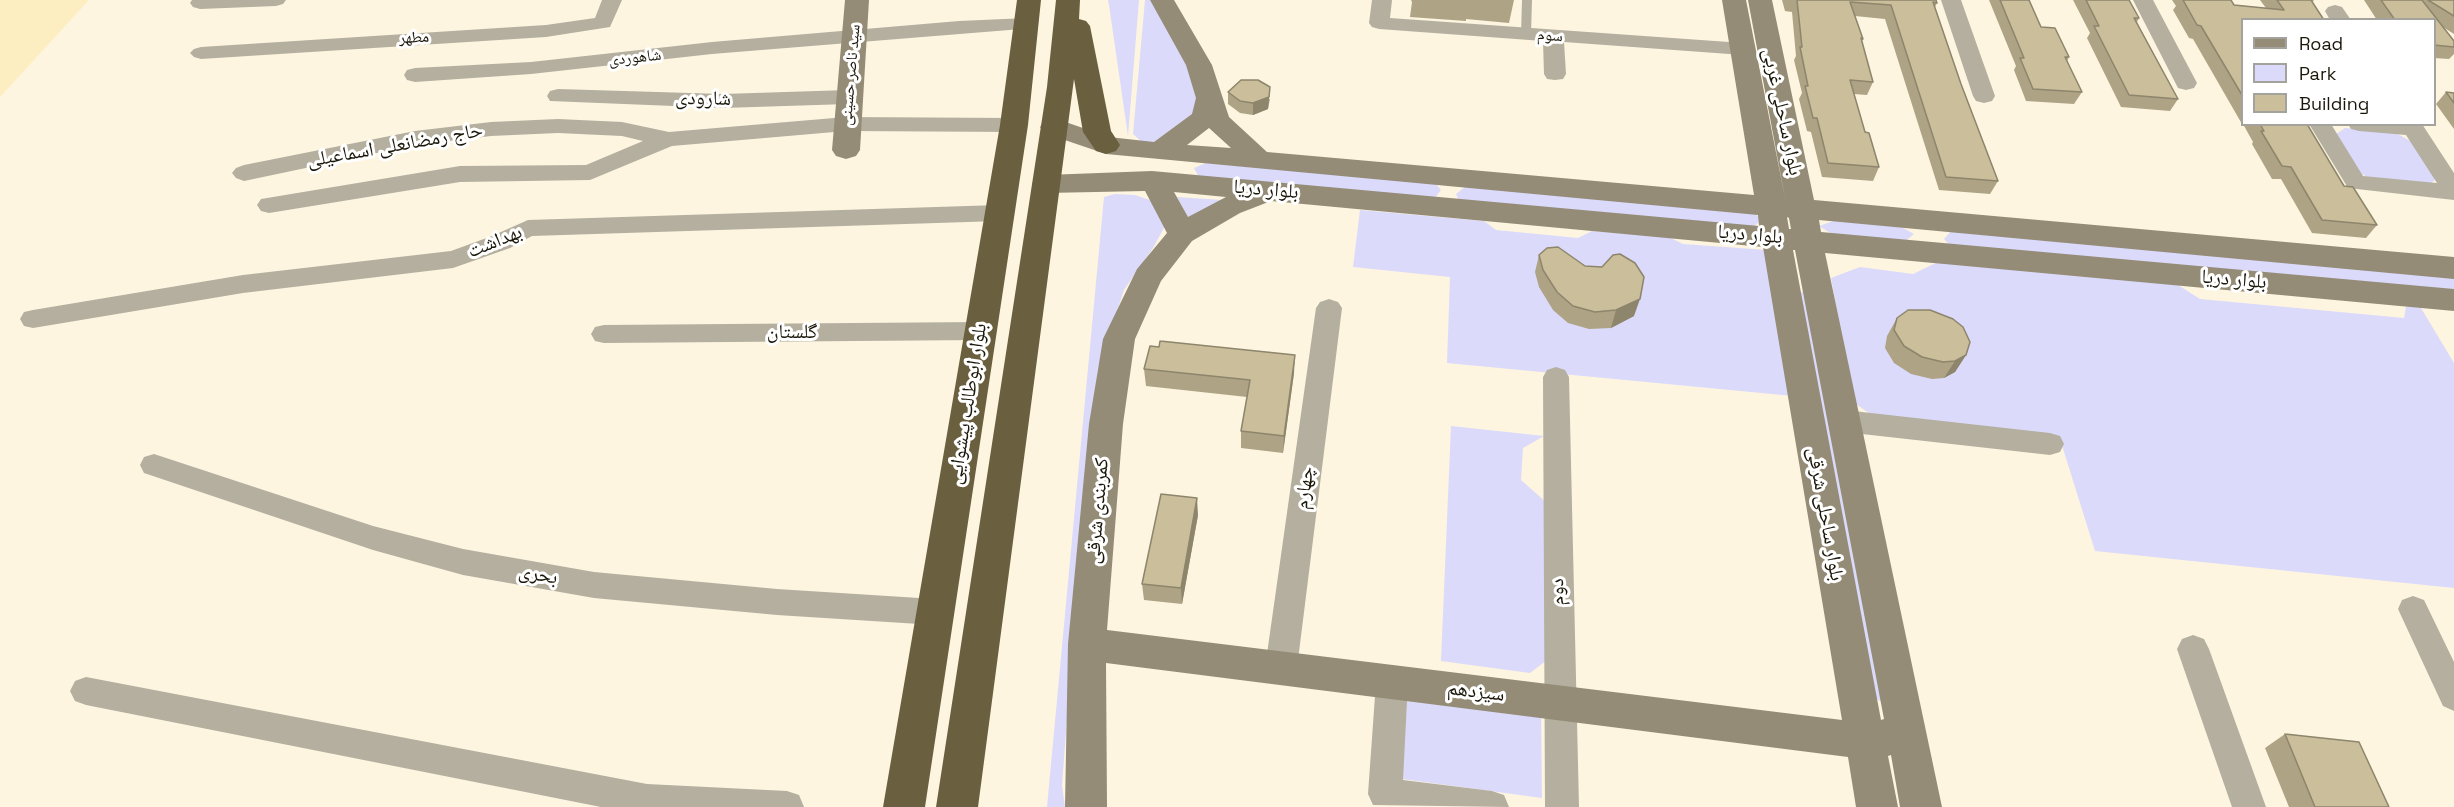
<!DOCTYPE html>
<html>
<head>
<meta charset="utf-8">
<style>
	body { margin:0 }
	#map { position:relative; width:2454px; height:807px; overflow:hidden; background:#fdf5e0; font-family:"Space Grotesk",sans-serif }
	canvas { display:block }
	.legend { position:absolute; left:2241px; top:18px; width:195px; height:108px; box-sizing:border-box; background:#fff; border:2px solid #a3a29d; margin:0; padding:8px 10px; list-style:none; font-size:18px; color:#1a1609 }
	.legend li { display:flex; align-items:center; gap:12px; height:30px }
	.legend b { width:30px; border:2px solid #a3a29d }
</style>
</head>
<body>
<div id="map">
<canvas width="2454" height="807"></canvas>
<ul class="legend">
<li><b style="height:8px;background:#948c76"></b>Road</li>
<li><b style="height:16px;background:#dbdafb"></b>Park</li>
<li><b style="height:16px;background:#cabe9b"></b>Building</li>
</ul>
</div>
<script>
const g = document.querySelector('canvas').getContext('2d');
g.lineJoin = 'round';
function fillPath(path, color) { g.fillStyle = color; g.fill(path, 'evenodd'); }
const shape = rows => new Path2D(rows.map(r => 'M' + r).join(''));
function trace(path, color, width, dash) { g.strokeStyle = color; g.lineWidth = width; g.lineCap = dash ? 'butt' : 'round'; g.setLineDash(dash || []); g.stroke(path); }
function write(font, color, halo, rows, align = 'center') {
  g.font = font + ' "Space Grotesk","Noto Naskh Arabic",sans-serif'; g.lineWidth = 6; g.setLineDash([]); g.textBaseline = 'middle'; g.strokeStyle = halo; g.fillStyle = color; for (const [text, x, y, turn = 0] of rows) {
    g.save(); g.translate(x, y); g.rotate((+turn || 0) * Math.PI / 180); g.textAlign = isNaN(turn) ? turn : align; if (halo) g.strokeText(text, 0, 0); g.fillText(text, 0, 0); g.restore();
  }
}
fillPath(shape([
	[0,0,89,0,0,97]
]), '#fdeec2');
fillPath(shape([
	[1108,0,1139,0,1128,136,1109,5],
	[1145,0,1153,0,1193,64,1199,116,1161,144,1143,143,1133,134],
	[2345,128,2394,132,2414,143,2437,178,2429,185,2373,180,2358,172,2336,134],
	[1206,163,1435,183,1441,190,1434,199,1200,179,1194,168],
	[1466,186,1750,211,1763,219,1753,227,1460,203,1456,194],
	[1115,194,1135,195,1153,201,1166,224,1153,248,1124,290,1098,368,1087,452,1062,785,1065,807,1047,807,1104,197],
	[1177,197,1222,200,1189,220],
	[1360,210,1484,221,1496,230,1578,238,1592,231,1669,237,1683,244,1767,250,1793,396,1447,363,1450,277,1353,267],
	[1836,220,1896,224,1914,234,1903,243,1837,237,1819,226],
	[1951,231,2454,275,2454,293,1953,249,1944,239],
	[1942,260,2175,283,2200,299,2404,318,2406,307,2418,303,2454,363,2454,588,2095,551,2060,439,1876,418,1853,402,1831,278,1860,267,1913,274],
	[1804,291,1884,704,1873,696,1799,294],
	[1451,426,1544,436,1523,448,1521,480,1547,503,1547,660,1530,673,1441,661],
	[1408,685,1541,702,1542,798,1402,779]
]), '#dbdafb');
fillPath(shape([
	[1522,0,1532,0,1531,34,1526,37,1521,34,1522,0]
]), '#b4af9f');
fillPath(shape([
	[192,0,286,0,283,4,276,6,200,9,193,7,190,3,192,0],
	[602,0,622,0,610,27,546,37,201,59,194,57,190,53,194,49,201,47,546,25,595,18,602,0],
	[1372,0,1392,0,1390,18,1743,43,1750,45,1753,49,1750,53,1743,55,1564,42,1566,74,1563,79,1555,80,1547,79,1544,74,1543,41,1379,29,1372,27,1369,23,1372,0],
	[1941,0,1961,0,1995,96,1992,101,1984,103,1976,101,1973,96,1941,0],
	[2133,0,2153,0,2197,83,2194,88,2186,90,2178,88,2133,0],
	[2335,5,2342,7,2351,20,2330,20,2325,11,2328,7,2335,5],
	[1027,18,1034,20,1037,24,1034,28,712,54,531,74,415,82,407,80,404,75,407,70,415,68,531,62,712,42,959,21,1027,18],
	[558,89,723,94,848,90,856,92,859,97,856,102,848,104,723,108,550,101,547,96,550,91,558,89],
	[846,117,1014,118,1022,120,1025,125,1022,130,1014,132,846,131,672,146,590,180,460,182,269,213,261,211,257,205,261,199,460,166,586,165,643,141,622,136,558,133,491,136,415,145,244,181,236,178,232,173,236,168,244,165,415,131,491,122,558,119,622,122,669,132,846,117],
	[2309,124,2331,124,2363,176,2437,183,2406,135,2359,131,2351,129,2348,124,2422,124,2454,173,2454,200,2348,188,2309,124],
	[999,205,1007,207,1011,213,1007,219,999,221,532,236,510,248,453,268,243,293,33,328,24,326,20,319,24,312,33,310,243,275,451,251,492,236,528,220,999,205],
	[1329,299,1338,302,1342,308,1297,668,1292,678,1281,682,1270,678,1265,668,1316,308,1320,302,1329,299],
	[980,322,989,324,993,331,989,338,980,340,604,343,595,341,591,334,595,327,604,325,980,322],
	[1556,367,1565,370,1569,377,1579,807,1545,807,1543,377,1547,370,1556,367],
	[1844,410,2050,433,2060,436,2064,444,2060,452,2050,455,1844,432,1834,428,1830,421,1834,414,1844,410],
	[154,454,373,526,463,549,594,572,777,589,935,599,946,603,950,612,946,621,935,625,777,615,594,598,463,575,373,550,144,473,140,465,144,457,154,454],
	[2413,596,2424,600,2454,662,2454,711,2443,706,2398,609,2402,600,2413,596],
	[2193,635,2204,639,2209,649,2266,807,2232,807,2177,649,2182,639,2193,635],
	[1392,668,1403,672,1408,682,1403,780,1492,791,1504,795,1509,807,1373,805,1368,794,1376,682,1381,672,1392,668],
	[86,677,647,784,787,791,799,795,804,807,601,807,86,705,75,701,70,691,75,681,86,677]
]), '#b4af9f');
fillPath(shape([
	[845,0,869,0,860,150,856,156,846,159,836,156,832,150,845,0],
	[1150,0,1174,0,1212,65,1229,117,1267,152,1754,195,1722,0,1746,0,1785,198,1748,0,1772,0,1814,200,2454,257,2454,279,1819,220,1821,232,2454,289,2454,311,1825,253,1942,807,1900,807,1891,755,1888,756,1898,807,1856,807,1848,757,1106,663,1107,807,1065,807,1068,644,1089,424,1103,339,1137,269,1167,233,1145,191,1046,193,1036,191,1032,184,1036,177,1046,175,1152,171,1759,226,1758,215,1106,154,1044,133,1040,127,1044,121,1054,118,1109,137,1154,142,1192,114,1196,98,1186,65,1150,0],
	[1209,128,1231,148,1187,145,1209,128],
	[1174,192,1226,197,1188,217,1174,192],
	[1271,201,1763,247,1842,720,1107,630,1123,424,1135,339,1161,281,1192,241,1240,213,1271,201],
	[1787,217,1789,218,1791,229,1789,229,1787,217],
	[1793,250,1795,250,1884,719,1881,720,1793,250]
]), '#948c76');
fillPath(shape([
	[1017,0,1041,0,1028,125,925,807,883,807,1000,125,1017,0],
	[1056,0,1080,0,1079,19,1086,21,1090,26,1111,131,1120,145,1116,151,1106,154,1096,151,1083,132,1074,79,978,807,936,807,1047,87,1056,0]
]), '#6a5f3e');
fillPath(shape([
	[1411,0,1514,0,1509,23,1466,19,1466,21,1410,17,1412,2],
	[1782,0,1936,0,1937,3,1935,7,1961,84,1998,181,1990,194,1939,190,1885,19,1855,16,1863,39,1862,41,1873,82,1867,95,1854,94,1865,132,1879,167,1873,181,1822,177,1811,132,1807,131,1799,99,1802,93,1794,60,1796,56,1792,12,1785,11],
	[1989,0,2029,0,2041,27,2069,57,2067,61,2082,92,2074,104,2026,101,2014,70,2016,66],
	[2073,0,2129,0,2139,18,2137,22,2178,99,2170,111,2121,107,2087,38,2090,33],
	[2172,0,2231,0,2234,5,2266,8,2260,0,2314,0,2312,3,2242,20,2242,124,2193,39,2189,38,2173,10,2176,6],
	[2364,0,2454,0,2454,34,2443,27,2454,41,2454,54,2449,59,2434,58,2434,20,2377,20],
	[1228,92,1270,99,1268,109,1253,115,1240,113,1228,104],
	[2446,92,2454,93,2454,129,2436,104],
	[2243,124,2307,124,2344,186,2377,225,2366,238,2312,233,2281,179,2272,179,2252,144,2253,142],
	[1539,255,1585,266,1602,267,1634,316,1611,328,1589,329,1568,323,1553,310,1539,287,1535,272],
	[1897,318,1966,355,1955,372,1944,378,1932,379,1911,374,1894,363,1885,348,1887,336],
	[1144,369,1294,373,1283,453,1241,448,1241,431,1247,397,1146,386],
	[1198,515,1182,604,1144,600,1142,584],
	[2285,734,2389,807,2289,807,2265,748]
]), '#aea385');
fillPath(shape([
	[1270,87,1268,109,1253,115,1253,103],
	[1640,299,1634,316,1611,328,1616,310],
	[1295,355,1294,373,1283,453,1284,436],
	[1966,355,1955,372,1944,378,1955,361],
	[1197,498,1198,515,1182,604,1181,588]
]), '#8d856c');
const building = shape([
	[1797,0,1936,0,1937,3,1933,2,1961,84,1998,181,1946,177,1891,5,1850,2,1863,39,1861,38,1873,82,1850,80,1865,132,1869,133,1879,167,1828,163,1817,118,1813,118,1805,86,1808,86,1800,47,1802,47,1797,0],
	[2000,0,2029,0,2041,27,2055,28,2069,57,2065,57,2082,92,2033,89,2020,58,2024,58,2000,0],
	[2086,0,2129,0,2139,18,2134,18,2178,99,2129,95,2094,26,2099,26,2086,0],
	[2183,0,2231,0,2234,5,2284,10,2277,0,2311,0,2324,20,2242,20,2242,95,2201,26,2197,25,2183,0],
	[2381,0,2422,0,2454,41,2454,47,2434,45,2434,20,2395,20,2381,0],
	[2428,0,2454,0,2454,16,2428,0],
	[1241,80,1258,80,1270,87,1269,97,1253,103,1240,101,1228,92,1241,80],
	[2446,92,2454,93,2454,103,2446,92],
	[2260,124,2307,124,2344,186,2353,187,2377,225,2322,220,2291,167,2282,166,2261,131,2264,131,2260,124],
	[1558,247,1585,266,1602,267,1613,255,1620,254,1635,263,1644,277,1640,299,1616,310,1595,312,1573,306,1557,292,1543,270,1539,255,1547,248,1558,247],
	[1908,310,1930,310,1953,319,1963,327,1970,342,1966,355,1955,361,1943,362,1922,357,1904,346,1894,330,1897,318,1908,310],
	[1160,341,1295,355,1284,436,1241,431,1250,380,1144,369,1150,346,1159,347,1160,341],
	[1161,494,1197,498,1181,588,1142,584,1161,494],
	[2285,734,2359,742,2389,807,2315,807,2285,734]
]);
fillPath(building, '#cabe9b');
trace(building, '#8d856c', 1.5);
write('16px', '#1a1609', '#fff', [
	["سوم",1550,36,4],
	["مطهر",414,38,-3],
	["شاهوردی",635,58,-6],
	["سید ناصر حسینی",851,75,-85]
]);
write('20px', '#1a1609', '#fff', [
	["شارودی",703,99,1],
	["بلوار ساحلی غربی",1782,112,78],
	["حاج رمضانعلی اسماعیلی",395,146,-10],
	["بلوار دریا",1266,190,5],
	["بلوار دریا",1750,235,5],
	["بهداشت",495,242,-22],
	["بلوار دریا",2234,280,5],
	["گلستان",792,333],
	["بلوار ابوطالب پیشوایی",968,404,-81],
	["چهارم",1305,488,-82],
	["کمربندی شرقی",1098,511,-85],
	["بلوار ساحلی شرقی",1825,514,80],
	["بحری",538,575,10],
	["دوم",1558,592,-91],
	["سیزدهم",1476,692,7]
]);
</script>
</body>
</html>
